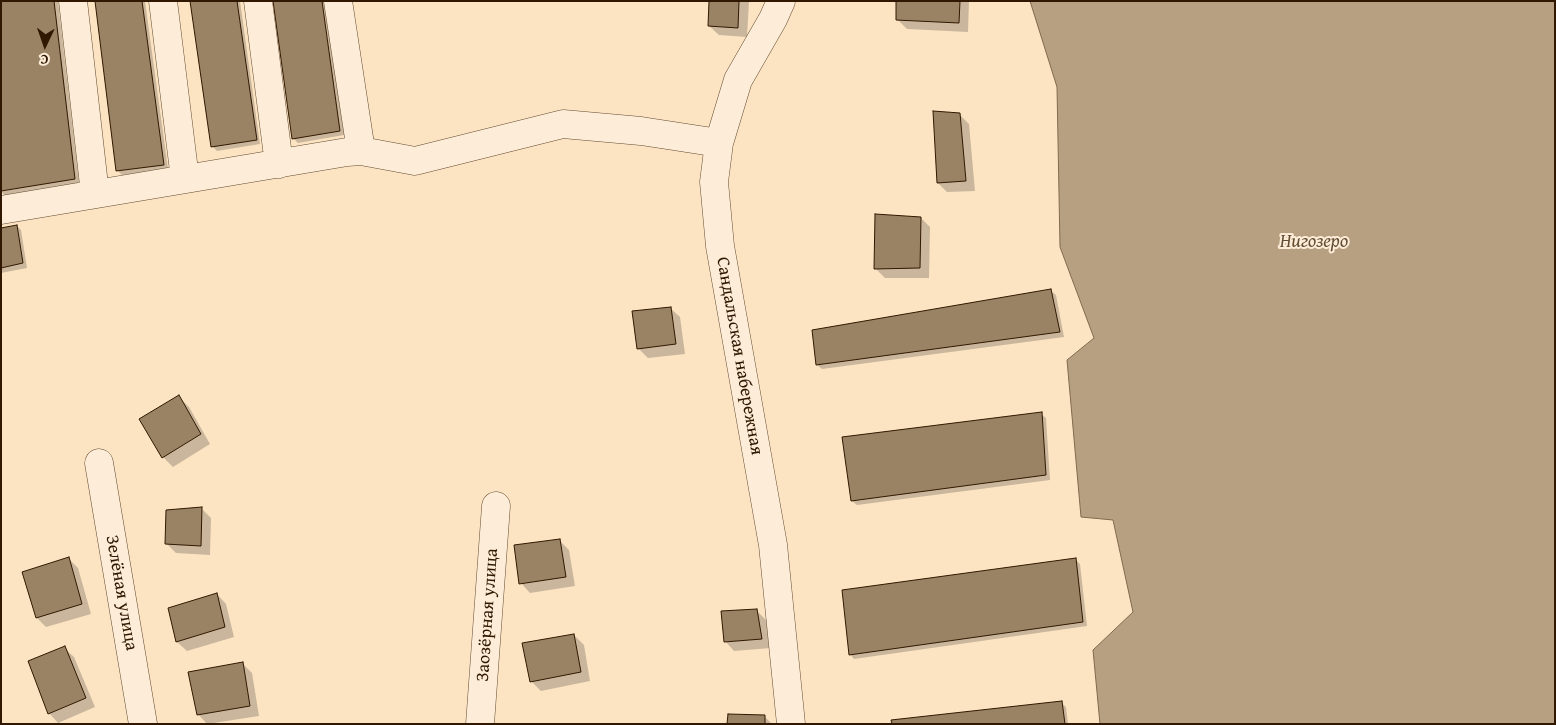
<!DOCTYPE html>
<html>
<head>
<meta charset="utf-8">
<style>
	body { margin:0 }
	#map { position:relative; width:1556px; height:725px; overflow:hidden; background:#fce4c3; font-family:"Gentium Book Plus",serif }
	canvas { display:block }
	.frame { position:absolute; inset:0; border:2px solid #301800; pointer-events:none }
	.north { position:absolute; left:20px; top:20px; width:50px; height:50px; -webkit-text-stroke:4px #fdedd8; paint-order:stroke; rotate:183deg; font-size:14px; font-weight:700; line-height:20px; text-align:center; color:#301800 }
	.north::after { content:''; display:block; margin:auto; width:18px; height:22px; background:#301800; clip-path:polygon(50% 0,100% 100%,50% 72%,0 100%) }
</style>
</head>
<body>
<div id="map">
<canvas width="1556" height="725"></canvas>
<div class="frame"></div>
<div class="north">С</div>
</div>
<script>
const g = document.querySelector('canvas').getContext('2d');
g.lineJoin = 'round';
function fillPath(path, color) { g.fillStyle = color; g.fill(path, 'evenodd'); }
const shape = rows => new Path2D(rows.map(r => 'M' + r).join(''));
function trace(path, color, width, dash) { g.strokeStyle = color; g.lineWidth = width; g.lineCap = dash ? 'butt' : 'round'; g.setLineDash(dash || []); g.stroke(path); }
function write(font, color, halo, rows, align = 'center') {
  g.font = font + ' "Gentium Book Plus",serif'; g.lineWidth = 4; g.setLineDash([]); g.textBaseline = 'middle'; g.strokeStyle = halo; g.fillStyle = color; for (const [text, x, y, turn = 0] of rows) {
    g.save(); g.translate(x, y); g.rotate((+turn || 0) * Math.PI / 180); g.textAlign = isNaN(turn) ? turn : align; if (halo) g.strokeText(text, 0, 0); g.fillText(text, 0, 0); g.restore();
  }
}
const water = shape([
	[1030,1,1555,1,1555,724,1100,724,1093,650,1133,612,1113,520,1081,517,1067,360,1094,338,1060,247,1057,87,1030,1]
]);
fillPath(water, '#b79f81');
trace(water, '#81694d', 1);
fillPath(shape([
	[1,1,58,1,79,183,5,196,1,191],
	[96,1,145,1,168,169,122,175,117,170],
	[191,1,240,1,260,144,217,151,213,147],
	[274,1,325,1,344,135,298,143,293,138],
	[711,1,749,1,747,37,719,35,709,26],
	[897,1,969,1,968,32,907,29,897,19],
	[959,114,969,124,975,191,947,192,938,183],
	[921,218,930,227,929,278,885,278,876,269],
	[17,226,21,230,27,268,1,273,1,229],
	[1051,291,1056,295,1064,337,822,369,817,365],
	[670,308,680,317,685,354,648,358,638,348],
	[179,397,189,407,210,444,173,467,163,457,140,420],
	[1041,414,1046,418,1050,480,857,505,852,501],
	[201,508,211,518,210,555,176,553,167,544],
	[559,540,569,550,575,586,530,593,521,583],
	[68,558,78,568,91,614,46,627,37,618,24,573],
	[1075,559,1080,564,1087,626,854,659,850,654],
	[217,594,226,604,234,637,187,651,177,642,170,609],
	[757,611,766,620,771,648,734,651,725,641],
	[574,635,584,645,590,681,541,691,531,681],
	[64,648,74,657,95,707,58,723,49,713],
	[242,663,252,673,259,716,207,724,198,714],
	[1061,703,1066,707,1068,724,893,724],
	[765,717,772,724,728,724]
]), '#0003');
const building = shape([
	[1,1,54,1,75,179,1,191,1,1],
	[95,1,142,1,164,165,116,171,95,1],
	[190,1,237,1,257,140,211,147,190,1],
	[273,1,322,1,340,131,292,139,273,1],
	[709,1,739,1,738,28,708,26,709,1],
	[896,1,960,1,959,23,896,20,896,1],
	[933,111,960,113,966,181,937,183,933,111],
	[875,214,921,217,920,268,874,269,875,214],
	[17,225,23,263,1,268,1,228,17,225],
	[1051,289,1060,332,816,365,812,330,1051,289],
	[671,307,676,344,637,349,632,311,671,307],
	[179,395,201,434,162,458,139,419,179,395],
	[1042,412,1046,475,851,501,842,437,1042,412],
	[202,507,201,546,165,544,166,510,202,507],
	[560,539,566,577,519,584,514,545,560,539],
	[69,557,82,604,36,618,22,572,69,557],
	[1076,558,1083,622,849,655,842,590,1076,558],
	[217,593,225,627,176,642,168,608,217,593],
	[757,609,762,639,724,642,721,611,757,609],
	[574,634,581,672,530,682,522,643,574,634],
	[65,646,86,698,48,714,28,661,65,646],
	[243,662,250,706,197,715,188,672,243,662],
	[1062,701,1065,724,892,724,891,720,1062,701],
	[728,714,765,715,765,724,727,724,728,714]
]);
fillPath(building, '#9a8265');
trace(building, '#301800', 1);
const minor = shape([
	[73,1,95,194],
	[163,1,185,179],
	[258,1,279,164],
	[338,1,361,151],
	[781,1,773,19,738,80,719,143,714,182,720,246,773,545,791,724],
	[1,210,347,152,361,151,415,161,563,124,641,131,719,143],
	[99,463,143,724],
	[480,724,496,506]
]);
trace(minor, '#634b31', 29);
trace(minor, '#fdedd8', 28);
write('18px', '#301800', '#fdedd8', [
	["Сандальская набережная",739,356,80],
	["Зелёная улица",121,593,80],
	["Заозёрная улица",488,615,-86]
]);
write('italic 19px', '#664e34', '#fdedd8', [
	["Нигозеро",1314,242]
]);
</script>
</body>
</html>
